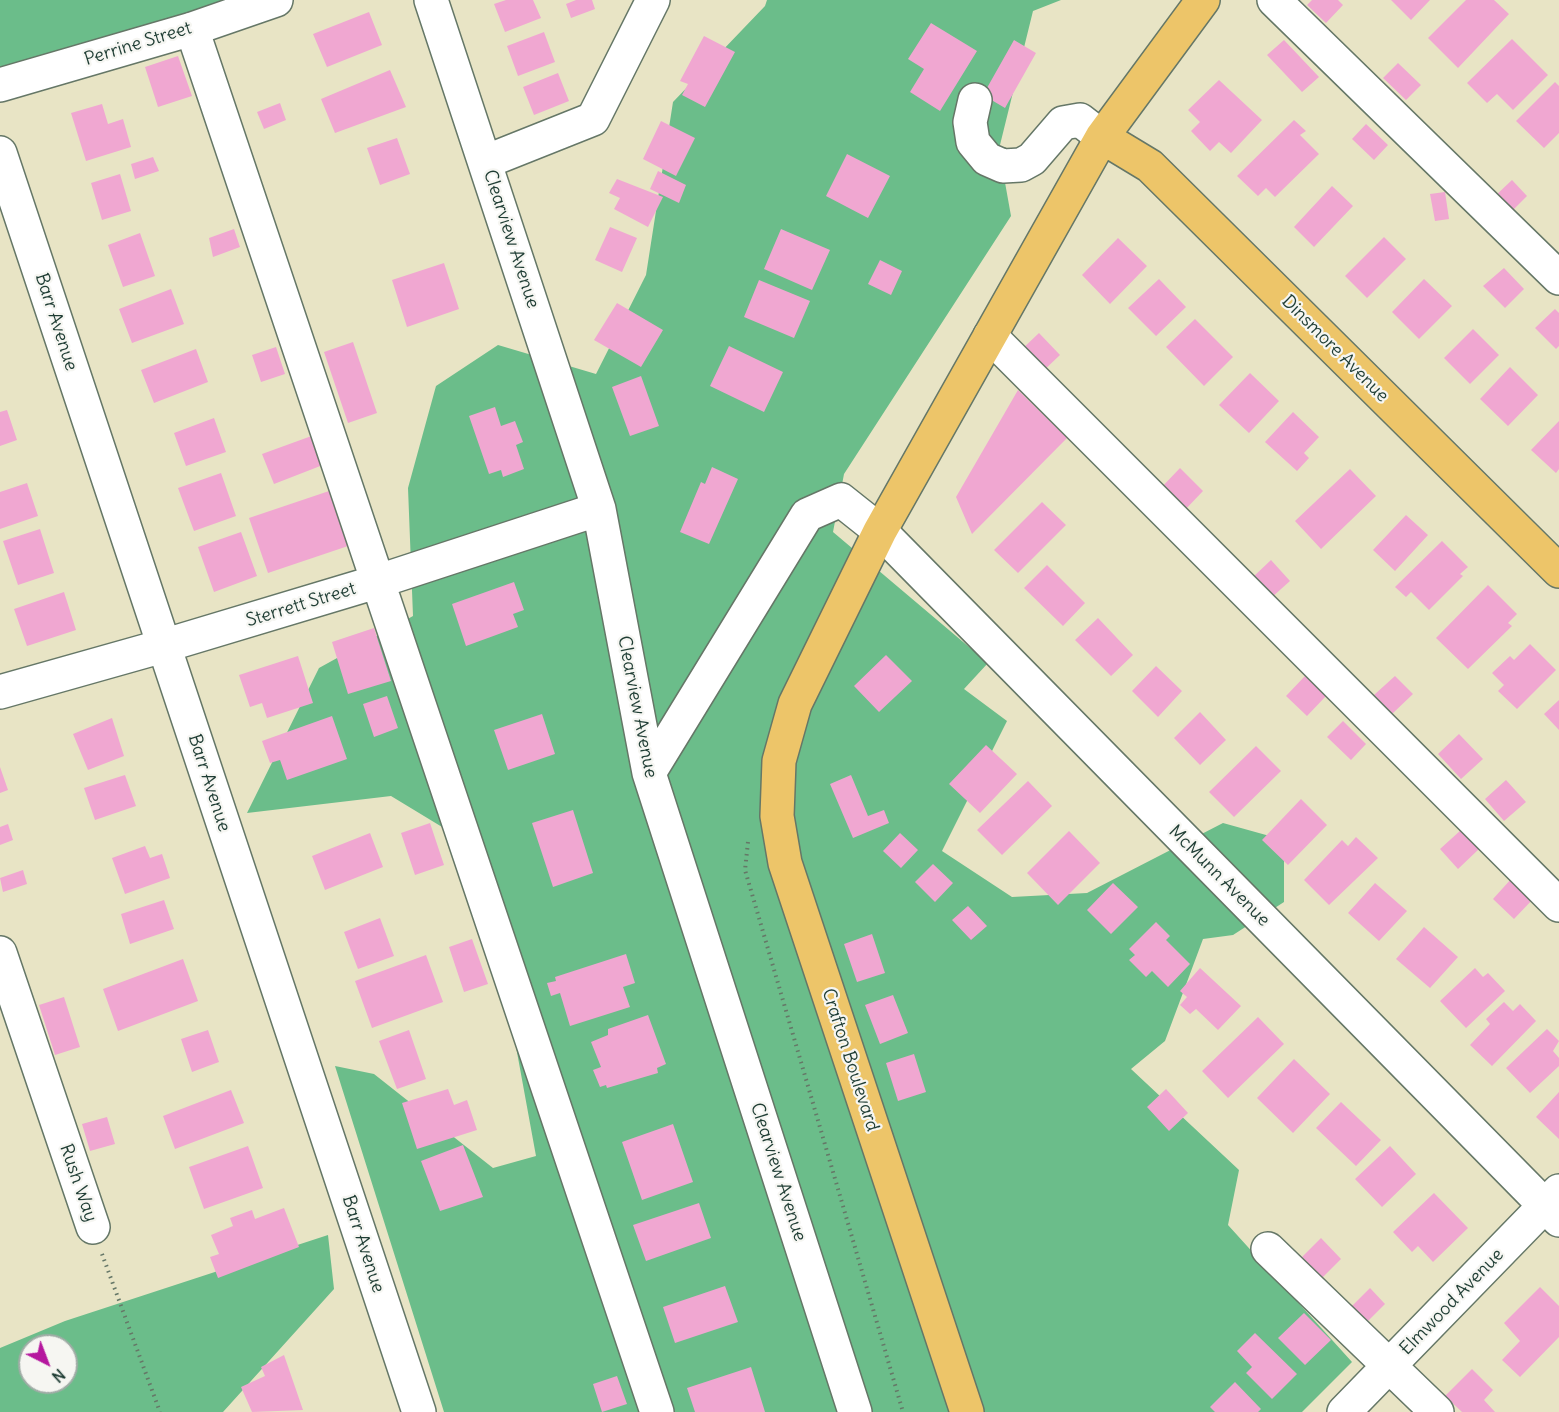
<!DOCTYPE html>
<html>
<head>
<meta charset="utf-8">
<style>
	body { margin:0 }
	#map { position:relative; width:1559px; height:1412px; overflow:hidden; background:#e8e4c5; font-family:Delius,sans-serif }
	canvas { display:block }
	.north { position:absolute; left:18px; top:1334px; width:60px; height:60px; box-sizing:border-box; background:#f6f6f2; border:2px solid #a0aca6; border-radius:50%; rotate:138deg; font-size:16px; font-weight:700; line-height:24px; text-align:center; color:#1f3d34 }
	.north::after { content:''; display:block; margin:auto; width:21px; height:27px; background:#b5179e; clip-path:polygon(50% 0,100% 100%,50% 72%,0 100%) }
</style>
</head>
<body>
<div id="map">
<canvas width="1559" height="1412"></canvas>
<div class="north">N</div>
</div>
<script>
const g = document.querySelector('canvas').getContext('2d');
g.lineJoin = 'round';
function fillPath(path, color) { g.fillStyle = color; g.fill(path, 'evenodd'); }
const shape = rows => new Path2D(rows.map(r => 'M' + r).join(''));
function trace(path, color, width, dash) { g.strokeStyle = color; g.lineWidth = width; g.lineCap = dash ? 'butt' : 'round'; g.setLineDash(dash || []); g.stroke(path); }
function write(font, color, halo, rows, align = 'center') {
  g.font = font + ' Delius,sans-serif'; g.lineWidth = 4.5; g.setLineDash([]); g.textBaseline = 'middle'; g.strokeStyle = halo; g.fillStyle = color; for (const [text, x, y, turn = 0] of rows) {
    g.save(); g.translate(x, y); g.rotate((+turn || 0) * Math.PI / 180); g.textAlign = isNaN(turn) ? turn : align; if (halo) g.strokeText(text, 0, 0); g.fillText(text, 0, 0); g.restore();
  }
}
fillPath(shape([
	[0,0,258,0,0,85],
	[767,0,1061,0,1033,11,999,149,1011,216,844,474,833,532,988,663,964,689,1007,721,942,851,1012,897,1087,893,1223,823,1284,840,1284,902,1233,935,1203,939,1165,1041,1131,1069,1239,1170,1228,1225,1352,1362,1302,1412,444,1412,335,1066,374,1074,493,1168,536,1156,480,850,391,796,247,813,319,668,413,616,408,488,436,386,498,345,596,374,646,275,673,102,765,6],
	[328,1235,334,1289,223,1412,0,1412,0,1348,65,1321],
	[30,1346,66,1346,66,1382,30,1382]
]), '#6bbd8a');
fillPath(shape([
	[506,0,533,0,541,18,505,32,494,4],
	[576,0,592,0,595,9,571,18,566,4],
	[1312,0,1338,0,1343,5,1326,23,1307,5],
	[1391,0,1430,0,1411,20],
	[1466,0,1494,0,1509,14,1458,68,1428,38],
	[369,12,382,45,327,67,313,34],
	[931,23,977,51,940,111,910,92,924,69,908,59],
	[544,32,555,62,518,76,507,46],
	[704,36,735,52,705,107,682,95,688,84,680,81],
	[1512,39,1548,75,1513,110,1497,94,1487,103,1467,83],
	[1014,40,1036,53,1005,108,983,95],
	[1284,40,1319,77,1302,92,1267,55],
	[178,56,192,96,158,107,145,67],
	[1398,63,1421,85,1406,100,1383,78],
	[390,70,406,107,335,133,321,99],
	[558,73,569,101,534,115,523,87],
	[1219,80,1262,120,1231,153,1219,142,1210,151,1191,131,1200,122,1188,110],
	[1555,82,1559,86,1559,133,1544,148,1516,121],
	[280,103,286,120,264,129,257,112],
	[102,104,108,124,123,119,131,147,86,161,71,113],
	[1294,120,1306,131,1300,135,1319,154,1275,197,1266,188,1258,196,1237,176],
	[661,121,695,138,676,176,643,159],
	[1366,124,1388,145,1374,160,1352,139],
	[397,138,410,174,380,185,367,148],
	[847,154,890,176,868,218,826,196],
	[153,157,159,171,135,179,131,164],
	[658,171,686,185,679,203,650,189],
	[120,174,131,211,102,220,91,183],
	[617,179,663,197,648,227,614,209,620,198,609,193],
	[1512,180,1527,196,1510,213,1494,197],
	[1332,186,1353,206,1314,247,1294,227],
	[1445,192,1449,219,1435,221,1430,194],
	[610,227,637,238,622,272,595,260],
	[234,229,240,247,213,257,209,238],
	[781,229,830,250,812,290,764,269],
	[140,233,155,276,123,287,108,245],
	[1384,237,1406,259,1367,298,1345,276],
	[1118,238,1147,266,1110,304,1082,275],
	[880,260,902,271,891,295,868,284],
	[444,263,459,309,407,327,392,280],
	[1504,268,1524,289,1505,308,1483,286],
	[1159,279,1186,307,1156,336,1128,308],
	[1424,279,1452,306,1419,339,1392,312],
	[759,280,810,301,794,338,744,317],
	[171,289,184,324,132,343,119,309],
	[617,303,663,330,641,367,594,340],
	[1555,309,1559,313,1559,346,1556,349,1535,328],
	[1195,319,1233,357,1204,386,1166,347],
	[1473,329,1499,355,1470,384,1444,358],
	[1039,333,1060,355,1041,373,1020,351],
	[353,342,377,413,348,423,324,352],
	[729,346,783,372,764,412,710,386],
	[276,347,285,374,261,382,252,355],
	[196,349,208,382,154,403,141,370],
	[1510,367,1538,395,1508,426,1480,399],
	[1250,373,1279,401,1249,433,1219,405],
	[641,376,659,426,630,436,612,387],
	[1018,390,1067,438,972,534,956,497],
	[495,407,501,426,515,421,523,442,516,445,524,469,503,477,501,470,489,474,469,416],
	[7,410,17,440,0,446,0,412],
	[1293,412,1319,437,1304,453,1309,458,1297,471,1265,442],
	[214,418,226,452,186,466,174,433],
	[1559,421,1559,469,1556,473,1531,450],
	[317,434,328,463,274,484,262,454],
	[712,467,738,479,709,544,680,532,701,482,705,484],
	[1180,468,1203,491,1182,513,1159,490],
	[1350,469,1376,496,1321,549,1295,521],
	[221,473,236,516,194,531,178,488],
	[27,483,38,516,0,529,0,492],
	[335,489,354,544,268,573,249,518],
	[1042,502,1066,525,1018,573,994,550],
	[1406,515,1428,535,1395,571,1373,550],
	[40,529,54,573,18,585,3,541],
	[241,532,257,576,214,592,198,547],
	[1442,541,1468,567,1460,574,1463,576,1429,610,1411,592,1406,597,1395,587],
	[1271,560,1290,581,1271,598,1252,578],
	[1047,565,1085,603,1063,626,1024,588],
	[514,582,524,610,513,614,518,627,466,646,452,604],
	[1488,585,1517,614,1508,623,1512,626,1468,669,1436,638],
	[64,592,76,630,27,646,14,609],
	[1098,618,1133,655,1111,676,1075,640],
	[374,628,391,681,348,694,332,642],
	[1530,644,1556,670,1517,709,1498,691,1504,685,1492,673,1510,656,1514,660],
	[886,655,912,681,879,712,854,686],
	[298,656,313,703,267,718,262,703,250,707,239,675],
	[1156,666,1182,691,1158,717,1132,691],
	[1305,676,1326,696,1307,716,1286,696],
	[1395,676,1413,694,1392,714,1374,695],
	[387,696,398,728,374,737,363,704],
	[1559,700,1559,730,1544,714],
	[1200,712,1226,740,1200,765,1174,738],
	[542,714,555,754,508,770,494,730],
	[332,716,347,759,287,780,280,760,270,763,262,741],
	[112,718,124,756,88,770,73,734],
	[1343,721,1366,744,1351,760,1327,737],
	[1459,734,1483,759,1461,779,1438,754],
	[986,745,1017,774,980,813,949,784],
	[1256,746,1281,771,1234,817,1209,792],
	[0,767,8,790,0,793],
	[125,775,136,806,95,820,84,788],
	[851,775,868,816,884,810,889,823,853,838,830,784],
	[1506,780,1526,802,1504,821,1485,799],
	[1028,781,1052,806,1002,855,977,830],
	[1301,799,1327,825,1288,865,1262,840],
	[573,810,593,873,553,887,532,823],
	[430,823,444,865,415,875,401,833],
	[8,824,13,840,0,845,0,827],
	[1461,830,1479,849,1458,869,1440,849],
	[1069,831,1100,863,1058,905,1027,873],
	[370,833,383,867,325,890,312,856],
	[900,833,918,850,901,868,883,851],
	[1356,837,1378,858,1329,905,1304,880,1342,840,1348,846],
	[145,846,150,858,162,854,170,878,125,894,112,858],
	[933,864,953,883,935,902,915,882],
	[23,870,27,884,3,892,0,878],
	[1512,878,1534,898,1514,919,1493,899],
	[1113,883,1138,907,1111,934,1087,910],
	[1375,883,1407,911,1379,941,1348,913],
	[164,900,174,929,130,944,121,914],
	[968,906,987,926,971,940,952,920],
	[380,918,394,956,358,969,344,932],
	[1156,922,1170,936,1166,940,1190,964,1168,987,1152,971,1146,977,1129,960,1135,955,1129,949],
	[1424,927,1458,957,1430,988,1396,959],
	[872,934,885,973,857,982,844,944],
	[472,939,488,984,464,992,449,947],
	[626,954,635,983,623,987,630,1007,570,1026,560,993,551,996,547,983,556,981,555,977],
	[426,955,443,1002,372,1028,355,981],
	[183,959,198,1001,118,1031,103,989],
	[1200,968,1241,1006,1218,1030,1196,1009,1190,1014,1180,1005,1187,997,1180,991],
	[1475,968,1483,977,1488,973,1505,991,1466,1028,1440,1001],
	[893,995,908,1033,880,1044,865,1005],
	[64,997,80,1047,55,1055,39,1005],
	[1504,1002,1513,1011,1520,1004,1536,1021,1492,1066,1470,1045,1490,1024,1486,1019],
	[648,1015,666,1064,657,1068,658,1073,607,1088,606,1085,600,1087,593,1070,601,1067,591,1042,608,1035,608,1029],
	[1258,1017,1284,1044,1228,1098,1202,1071],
	[1547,1029,1559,1041,1553,1051,1559,1058,1559,1066,1530,1093,1506,1068],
	[208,1030,219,1062,192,1072,181,1039],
	[409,1030,426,1079,397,1089,379,1041],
	[914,1054,926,1092,898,1101,886,1063],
	[1294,1059,1330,1094,1293,1133,1257,1098],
	[448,1089,454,1105,467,1100,477,1130,417,1149,402,1103],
	[1166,1089,1188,1113,1169,1131,1147,1107],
	[231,1090,244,1123,175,1149,163,1116],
	[1559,1092,1559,1139,1536,1117],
	[1341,1102,1381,1140,1356,1166,1316,1128],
	[107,1117,115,1144,90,1151,82,1124],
	[673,1124,693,1182,642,1200,622,1142],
	[463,1145,483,1197,440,1211,421,1161],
	[248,1146,263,1188,204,1209,189,1167],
	[1390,1146,1416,1174,1382,1207,1355,1179],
	[1434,1193,1468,1228,1433,1262,1418,1246,1412,1252,1393,1232],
	[699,1203,711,1238,646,1261,633,1225],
	[284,1208,299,1247,218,1278,210,1257,219,1254,211,1235,233,1226,230,1218,252,1210,255,1219],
	[1321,1238,1341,1259,1322,1278,1302,1257],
	[725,1286,738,1322,675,1343,663,1307],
	[1540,1287,1559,1306,1559,1337,1520,1377,1502,1360,1520,1341,1504,1323],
	[1370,1288,1385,1304,1364,1325,1349,1309],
	[1304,1313,1331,1340,1305,1365,1278,1338],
	[1255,1333,1297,1374,1272,1399,1246,1373,1252,1367,1237,1351],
	[284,1355,303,1410,252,1412,241,1387,265,1376,261,1367],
	[751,1367,765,1412,695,1412,687,1388],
	[1472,1369,1493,1390,1484,1400,1495,1412,1462,1412,1445,1396],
	[617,1376,627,1404,602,1412,593,1384],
	[1235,1382,1261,1409,1258,1412,1215,1412,1210,1407]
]), '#f0a7d1');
const minor = shape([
	[431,0,599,509,649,773,855,1412],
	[1274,0,1559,278],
	[192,29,657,1412],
	[0,85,192,29,276,0],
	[975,100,970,122,973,142,987,159,1003,166,1021,165,1032,159,1063,123,1080,120,1102,137],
	[0,153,419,1412],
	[485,162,593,119,653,0],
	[990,336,1559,905],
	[0,692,163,646,376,582,599,509],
	[649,773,807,515,841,500,880,531,1559,1220],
	[0,953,93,1227],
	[1268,1249,1437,1412],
	[1344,1412,1559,1191]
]);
const major = shape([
	[1102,137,1150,166,1559,571],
	[967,1412,785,863,777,816,779,761,795,704,880,531,1102,137,1203,0]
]);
trace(minor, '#657767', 36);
trace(major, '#657767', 36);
trace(shape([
	[748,842,745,870,903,1412],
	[102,1254,160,1412]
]), '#657767', 4, [1.5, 4.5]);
trace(minor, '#fff', 33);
trace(major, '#edc569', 33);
write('18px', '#1f3d34', '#f6f6f2', [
	["Perrine Street",138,44,-17],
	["Clearview Avenue",511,239,72],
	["Barr Avenue",56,322,72],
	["Dinsmore Avenue",1335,349,45],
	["Sterrett Street",301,605,-17],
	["Clearview Avenue",637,707,79],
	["Barr Avenue",209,783,72],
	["McMunn Avenue",1219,876,45],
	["Crafton Boulevard",850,1060,72],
	["Clearview Avenue",778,1172,72],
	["Rush Way",78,1183,71],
	["Barr Avenue",363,1244,72],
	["Elmwood Avenue",1452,1302,-46]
]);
</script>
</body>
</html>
